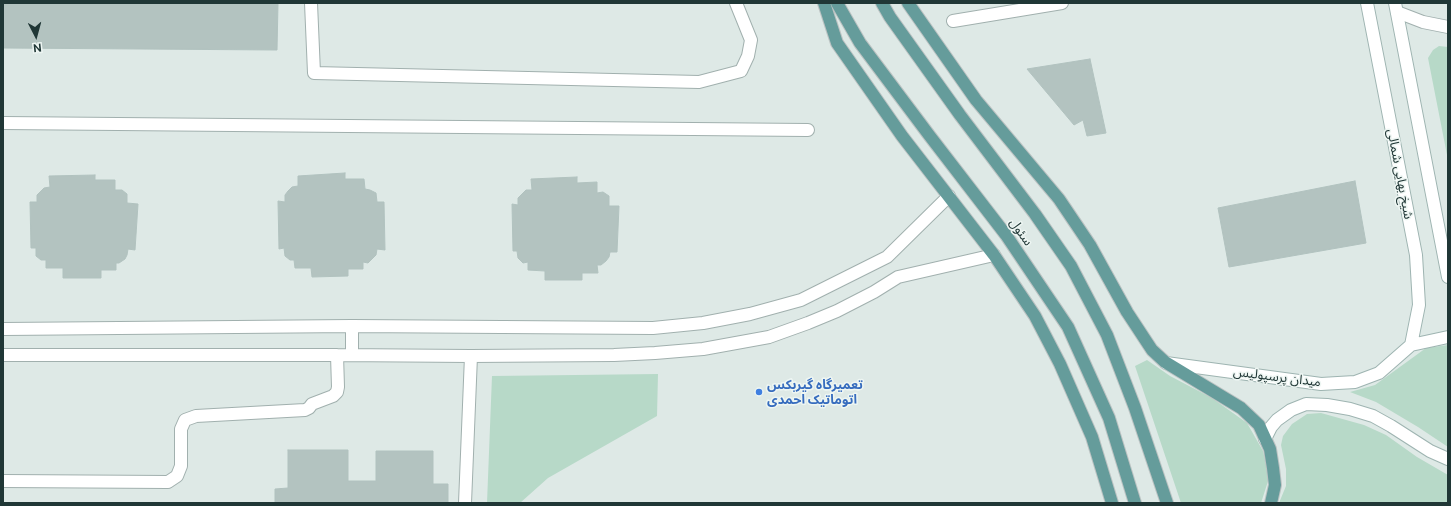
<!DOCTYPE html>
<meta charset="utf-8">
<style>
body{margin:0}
#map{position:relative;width:1451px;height:506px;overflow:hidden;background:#dee9e6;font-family:"Public Sans",sans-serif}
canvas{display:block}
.frame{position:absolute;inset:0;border:4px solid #203736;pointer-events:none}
.north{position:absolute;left:16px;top:16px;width:40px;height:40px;-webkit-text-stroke:3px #eef6f3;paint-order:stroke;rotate:174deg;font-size:11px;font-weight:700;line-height:16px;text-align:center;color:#203736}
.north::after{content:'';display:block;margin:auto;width:14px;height:18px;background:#203736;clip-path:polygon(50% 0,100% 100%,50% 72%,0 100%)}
</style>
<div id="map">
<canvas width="1451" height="506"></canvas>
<div class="frame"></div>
<div class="north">N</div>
</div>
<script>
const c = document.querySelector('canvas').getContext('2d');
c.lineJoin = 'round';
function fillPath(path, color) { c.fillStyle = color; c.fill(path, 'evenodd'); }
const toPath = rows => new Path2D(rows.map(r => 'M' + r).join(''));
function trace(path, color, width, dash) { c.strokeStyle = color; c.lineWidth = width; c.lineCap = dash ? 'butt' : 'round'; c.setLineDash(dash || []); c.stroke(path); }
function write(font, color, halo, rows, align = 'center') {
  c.font = font + ' "Public Sans","Noto Sans Arabic",sans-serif'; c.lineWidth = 3; c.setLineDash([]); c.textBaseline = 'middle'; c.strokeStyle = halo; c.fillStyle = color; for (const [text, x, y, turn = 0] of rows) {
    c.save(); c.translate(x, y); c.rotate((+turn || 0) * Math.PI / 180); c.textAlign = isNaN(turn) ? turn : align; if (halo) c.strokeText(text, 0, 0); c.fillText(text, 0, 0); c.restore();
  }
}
fillPath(toPath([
 [1439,46,1448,47,1448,160,1428,58,1433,50],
 [1448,345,1448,447,1418,427,1376,402,1350,392,1375,385,1426,348],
 [1147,360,1170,376,1212,398,1247,423,1263,451,1269,478,1261,503,1181,503,1135,366],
 [658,374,657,416,548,478,520,503,487,503,492,376],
 [1321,413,1364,425,1386,435,1417,457,1448,475,1448,503,1279,503,1286,486,1286,469,1281,445,1283,436,1292,424,1307,414]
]), '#b7d9c8');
const building = toPath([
 [3,3,278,3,277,50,3,48,3,3],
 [1090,59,1106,133,1087,136,1083,120,1074,125,1027,69,1090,59],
 [345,173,345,179,364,179,365,189,370,190,376,193,377,202,384,202,385,250,377,249,376,255,368,263,363,262,363,269,348,269,348,276,312,277,311,268,295,268,294,260,290,260,285,256,284,248,279,249,278,201,285,202,285,195,288,191,292,187,298,186,298,176,345,173],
 [95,175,95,180,115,180,115,190,122,190,127,194,127,203,138,204,135,250,128,249,127,255,125,259,119,263,116,263,116,270,101,270,101,278,63,278,63,268,46,268,46,260,41,260,36,256,36,248,31,248,30,202,37,202,37,195,44,188,50,187,49,176,95,175],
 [577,177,577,183,597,182,597,193,603,192,609,196,609,206,619,206,617,252,610,252,609,257,606,261,601,265,597,265,598,273,582,273,582,280,545,280,545,271,528,270,528,262,523,263,518,258,517,251,513,251,512,204,518,205,518,198,526,190,532,190,531,179,577,177],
 [1355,181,1366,243,1229,267,1218,208,1355,181],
 [288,450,348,450,348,481,376,481,376,451,433,451,433,484,448,484,448,503,275,503,275,489,288,488,288,450]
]);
fillPath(building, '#b3c3c0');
trace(building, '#b1c2bf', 1);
const service = toPath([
 [311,3,314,73,699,82,741,71,748,56,751,40,736,3]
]);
const minor = toPath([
 [1397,12,1423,22,1448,27],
 [953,21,1062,3],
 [3,123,808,130],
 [3,329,352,326,653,328,703,323,750,314,801,300,887,257,949,196],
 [3,355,337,355,471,356,614,355,655,353,703,349,769,337,808,323,837,311,874,292,898,277,994,255],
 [352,355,352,326],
 [3,481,168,482,177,476,181,466,181,429,185,420,196,416,305,410,309,408,312,404,333,396,337,392,338,387,337,355],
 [465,503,471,356]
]);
const secondary = toPath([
 [1367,3,1416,255,1419,305,1411,345],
 [1395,3,1448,277],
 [1166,363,1321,384,1355,382,1379,373,1411,345,1448,337],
 [1265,439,1271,427,1277,420,1291,410,1306,404,1327,405,1350,409,1373,416,1391,426,1430,451,1448,459]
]);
const primary = toPath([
 [824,3,837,43,902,136,994,255,1035,316,1060,364,1092,437,1112,503],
 [837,3,860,43,929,135,1006,235,1068,327,1109,418,1135,503],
 [882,3,890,17,960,115,1035,214,1071,266,1107,335,1135,408,1167,503],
 [908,3,976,100,1059,199,1090,245,1127,312,1152,350,1165,362,1241,408,1259,425,1270,449,1273,468,1275,485,1271,503]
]);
trace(service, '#a1b0ae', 14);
trace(minor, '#a1b0ae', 14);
trace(secondary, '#9eb4b1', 14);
trace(primary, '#bcc3c3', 14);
trace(service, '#fff', 12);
trace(minor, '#fff', 12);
trace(secondary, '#fff', 12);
trace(primary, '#659c9b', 12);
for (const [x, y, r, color] of [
 [759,392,4,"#3f7fe0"]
]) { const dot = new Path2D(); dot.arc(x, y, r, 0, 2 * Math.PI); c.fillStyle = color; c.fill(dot); trace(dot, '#eef6f3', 1.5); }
write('13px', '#203736', '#eef6f3', [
 ["شیخ بهایی شمالی",1400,174,79],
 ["سئول",1021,232,55],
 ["میدان پرسپولیس",1277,377,7]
]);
write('bold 13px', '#366cbe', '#eef6f3', [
 ["تعمیرگاه گیربکس",767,385],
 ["اتوماتیک احمدی",767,400]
], 'left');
</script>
